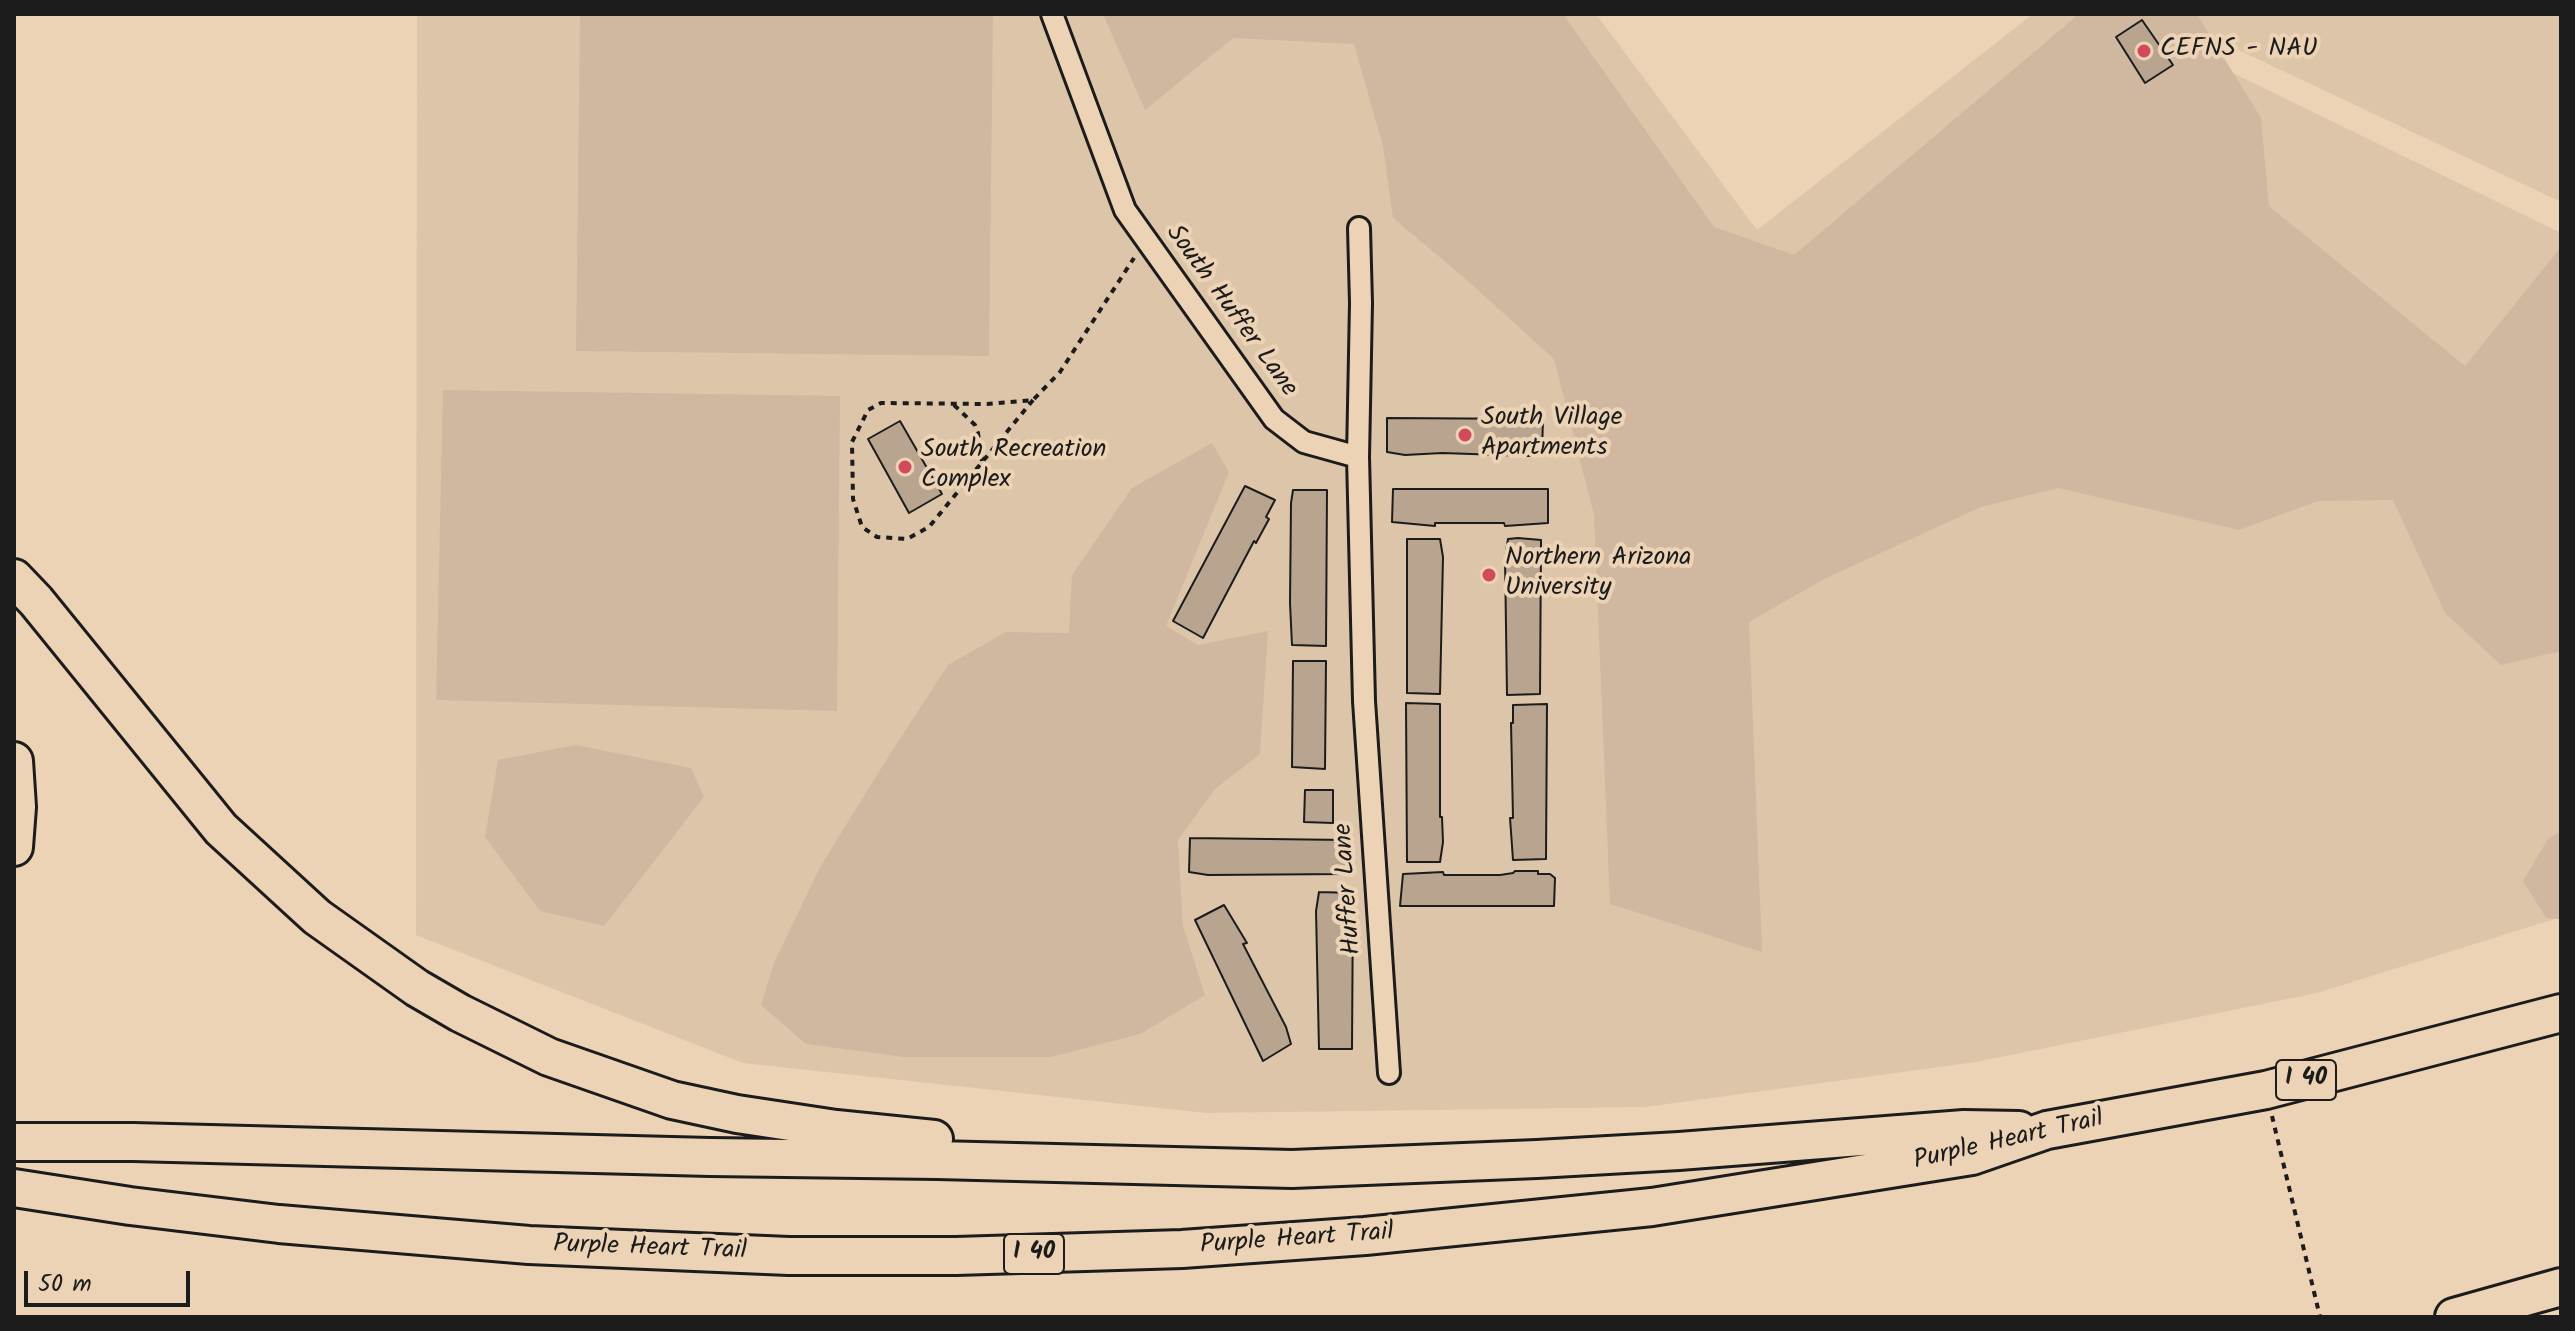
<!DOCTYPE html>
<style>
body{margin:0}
#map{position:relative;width:2575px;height:1331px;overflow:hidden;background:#edd3b5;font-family:Kalam,sans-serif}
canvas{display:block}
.frame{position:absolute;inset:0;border:16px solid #1c1c1c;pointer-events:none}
.scale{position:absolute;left:24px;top:1271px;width:166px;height:36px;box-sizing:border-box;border:4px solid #1c1c1c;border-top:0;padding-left:10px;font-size:24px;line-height:28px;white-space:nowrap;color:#1c1c1c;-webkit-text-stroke:6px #edd3b5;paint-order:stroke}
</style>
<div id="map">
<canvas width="2575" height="1331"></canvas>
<div class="frame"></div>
<div class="scale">50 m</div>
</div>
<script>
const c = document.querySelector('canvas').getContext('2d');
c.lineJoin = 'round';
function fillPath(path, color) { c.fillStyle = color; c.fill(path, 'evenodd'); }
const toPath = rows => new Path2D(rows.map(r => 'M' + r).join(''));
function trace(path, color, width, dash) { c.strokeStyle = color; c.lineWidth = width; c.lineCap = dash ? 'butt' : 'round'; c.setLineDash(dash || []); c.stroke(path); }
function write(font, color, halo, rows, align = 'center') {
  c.font = font + ' Kalam,sans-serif'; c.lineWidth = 8; c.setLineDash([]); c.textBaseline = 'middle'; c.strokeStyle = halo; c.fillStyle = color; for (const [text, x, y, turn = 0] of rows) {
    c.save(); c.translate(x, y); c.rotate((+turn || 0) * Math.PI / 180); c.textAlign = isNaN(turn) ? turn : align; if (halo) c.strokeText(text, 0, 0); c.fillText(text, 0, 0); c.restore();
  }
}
fillPath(toPath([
 [417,14,1596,14,1757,230,2033,14,2112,14,2561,233,2561,917,2317,993,1976,1062,1645,1107,1206,1113,743,1063,416,935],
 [2162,14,2561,14,2561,202]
]), '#ddc5aa');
fillPath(toPath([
 [580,14,993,14,989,356,576,351],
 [1103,14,1563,14,1714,227,1794,255,2079,14,2197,14,2261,118,2269,206,2465,366,2561,247,2561,651,2501,665,2445,613,2393,500,2318,501,2239,530,2058,488,1981,507,1824,579,1749,622,1762,952,1610,904,1594,515,1554,359,1467,280,1393,218,1383,146,1354,44,1233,38,1145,110],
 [443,390,840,396,837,711,436,700],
 [1212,443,1229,472,1166,626,1198,645,1268,631,1260,754,1215,789,1178,840,1183,926,1205,995,1140,1034,1051,1057,904,1057,806,1044,761,1005,774,963,820,867,890,754,948,665,1006,632,1069,633,1072,575,1132,488],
 [576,745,691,768,704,797,604,926,540,911,485,837,498,760],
 [2561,831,2561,919,2546,918,2523,881,2548,839]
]), '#cfb89f');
const building = toPath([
 [2142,20,2173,65,2145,83,2116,37,2142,20],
 [1387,418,1543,419,1542,452,1530,452,1530,456,1442,453,1405,455,1387,452,1387,418],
 [900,421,942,494,909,513,868,439,900,421],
 [1245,486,1275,500,1266,517,1269,519,1256,543,1254,541,1203,638,1173,621,1245,486],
 [1393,489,1548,489,1548,523,1505,526,1504,523,1435,523,1435,526,1392,522,1393,489],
 [1293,490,1327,490,1326,646,1292,645,1290,603,1291,503,1293,490],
 [1518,538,1541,540,1540,694,1507,695,1505,558,1508,539,1518,538],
 [1407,539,1440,539,1443,557,1440,694,1407,693,1407,539],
 [1293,661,1326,661,1325,769,1292,767,1293,661],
 [1406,703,1440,704,1440,817,1442,817,1443,842,1440,862,1407,862,1406,703],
 [1547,704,1546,859,1513,860,1510,818,1513,818,1511,723,1513,723,1513,705,1547,704],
 [1305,790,1333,790,1333,823,1304,822,1305,790],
 [1190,838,1346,840,1346,874,1208,875,1189,872,1190,838],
 [1515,871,1538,871,1538,874,1550,874,1555,878,1554,906,1400,906,1403,874,1443,872,1444,875,1500,875,1513,873,1515,871],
 [1319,892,1353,893,1352,1049,1319,1049,1316,911,1319,892],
 [1224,905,1247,943,1243,944,1286,1027,1291,1044,1263,1061,1195,920,1224,905]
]);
fillPath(building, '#b9a58f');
trace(building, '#1c1c1c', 2);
const street = toPath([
 [1052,14,1125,210,1274,419,1304,442,1358,457,1364,701,1389,1073],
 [1358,457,1361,303,1359,228]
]);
const highway = toPath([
 [14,578,36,601,221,829,317,917,417,988,460,1013,549,1057,672,1100,737,1114,836,1129,934,1139],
 [14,761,17,807,14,847],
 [14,1142,133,1142,710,1157,937,1160,1292,1169,1537,1159,1679,1151,1964,1129,2019,1130],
 [14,1188,130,1206,279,1224,529,1245,789,1256,956,1256,1182,1249,1365,1236,1652,1207,1972,1156,2047,1130,2266,1090,2561,1013],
 [2454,1317,2561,1287]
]);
trace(street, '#1c1c1c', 26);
trace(highway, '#1c1c1c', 42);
trace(toPath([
 [1033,400,929,527,907,539,877,537,862,527,853,499,852,442,868,410,881,403,987,404,1033,400,1060,372,1134,258],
 [954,405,975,425,978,433,982,461],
 [2272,1116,2320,1317]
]), '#1c1c1c', 4, [6, 6]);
trace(street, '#edd3b5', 20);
trace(highway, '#edd3b5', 36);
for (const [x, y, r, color] of [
 [2144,51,8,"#d1495b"],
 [1465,435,8,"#d1495b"],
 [905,467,8,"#d1495b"],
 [1489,575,8,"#d1495b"]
]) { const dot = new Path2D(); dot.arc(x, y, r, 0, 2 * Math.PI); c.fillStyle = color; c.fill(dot); trace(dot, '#edd3b5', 3); }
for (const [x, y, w] of [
 [2306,1080,60],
 [1034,1254,60]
]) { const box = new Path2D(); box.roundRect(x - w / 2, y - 20, w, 40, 6); c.fillStyle = '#edd3b5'; c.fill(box); trace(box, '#1c1c1c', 2); }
write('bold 24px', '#1c1c1c', null, [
 ["I 40",2306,1080],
 ["I 40",1034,1254]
]);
write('26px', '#1c1c1c', '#edd3b5', [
 ["CEFNS - NAU",2160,51],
 ["South Village",1481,420],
 ["Apartments",1481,450],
 ["South Recreation",921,452],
 ["Complex",921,482],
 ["Northern Arizona",1505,560],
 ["University",1505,590]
], 'left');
write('26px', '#1c1c1c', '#edd3b5', [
 ["South Huffer Lane",1230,312,54],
 ["Huffer Lane",1350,889,-94],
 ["Purple Heart Trail",2009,1142,-13],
 ["Purple Heart Trail",1297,1241,-4],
 ["Purple Heart Trail",650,1250,2]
]);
</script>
